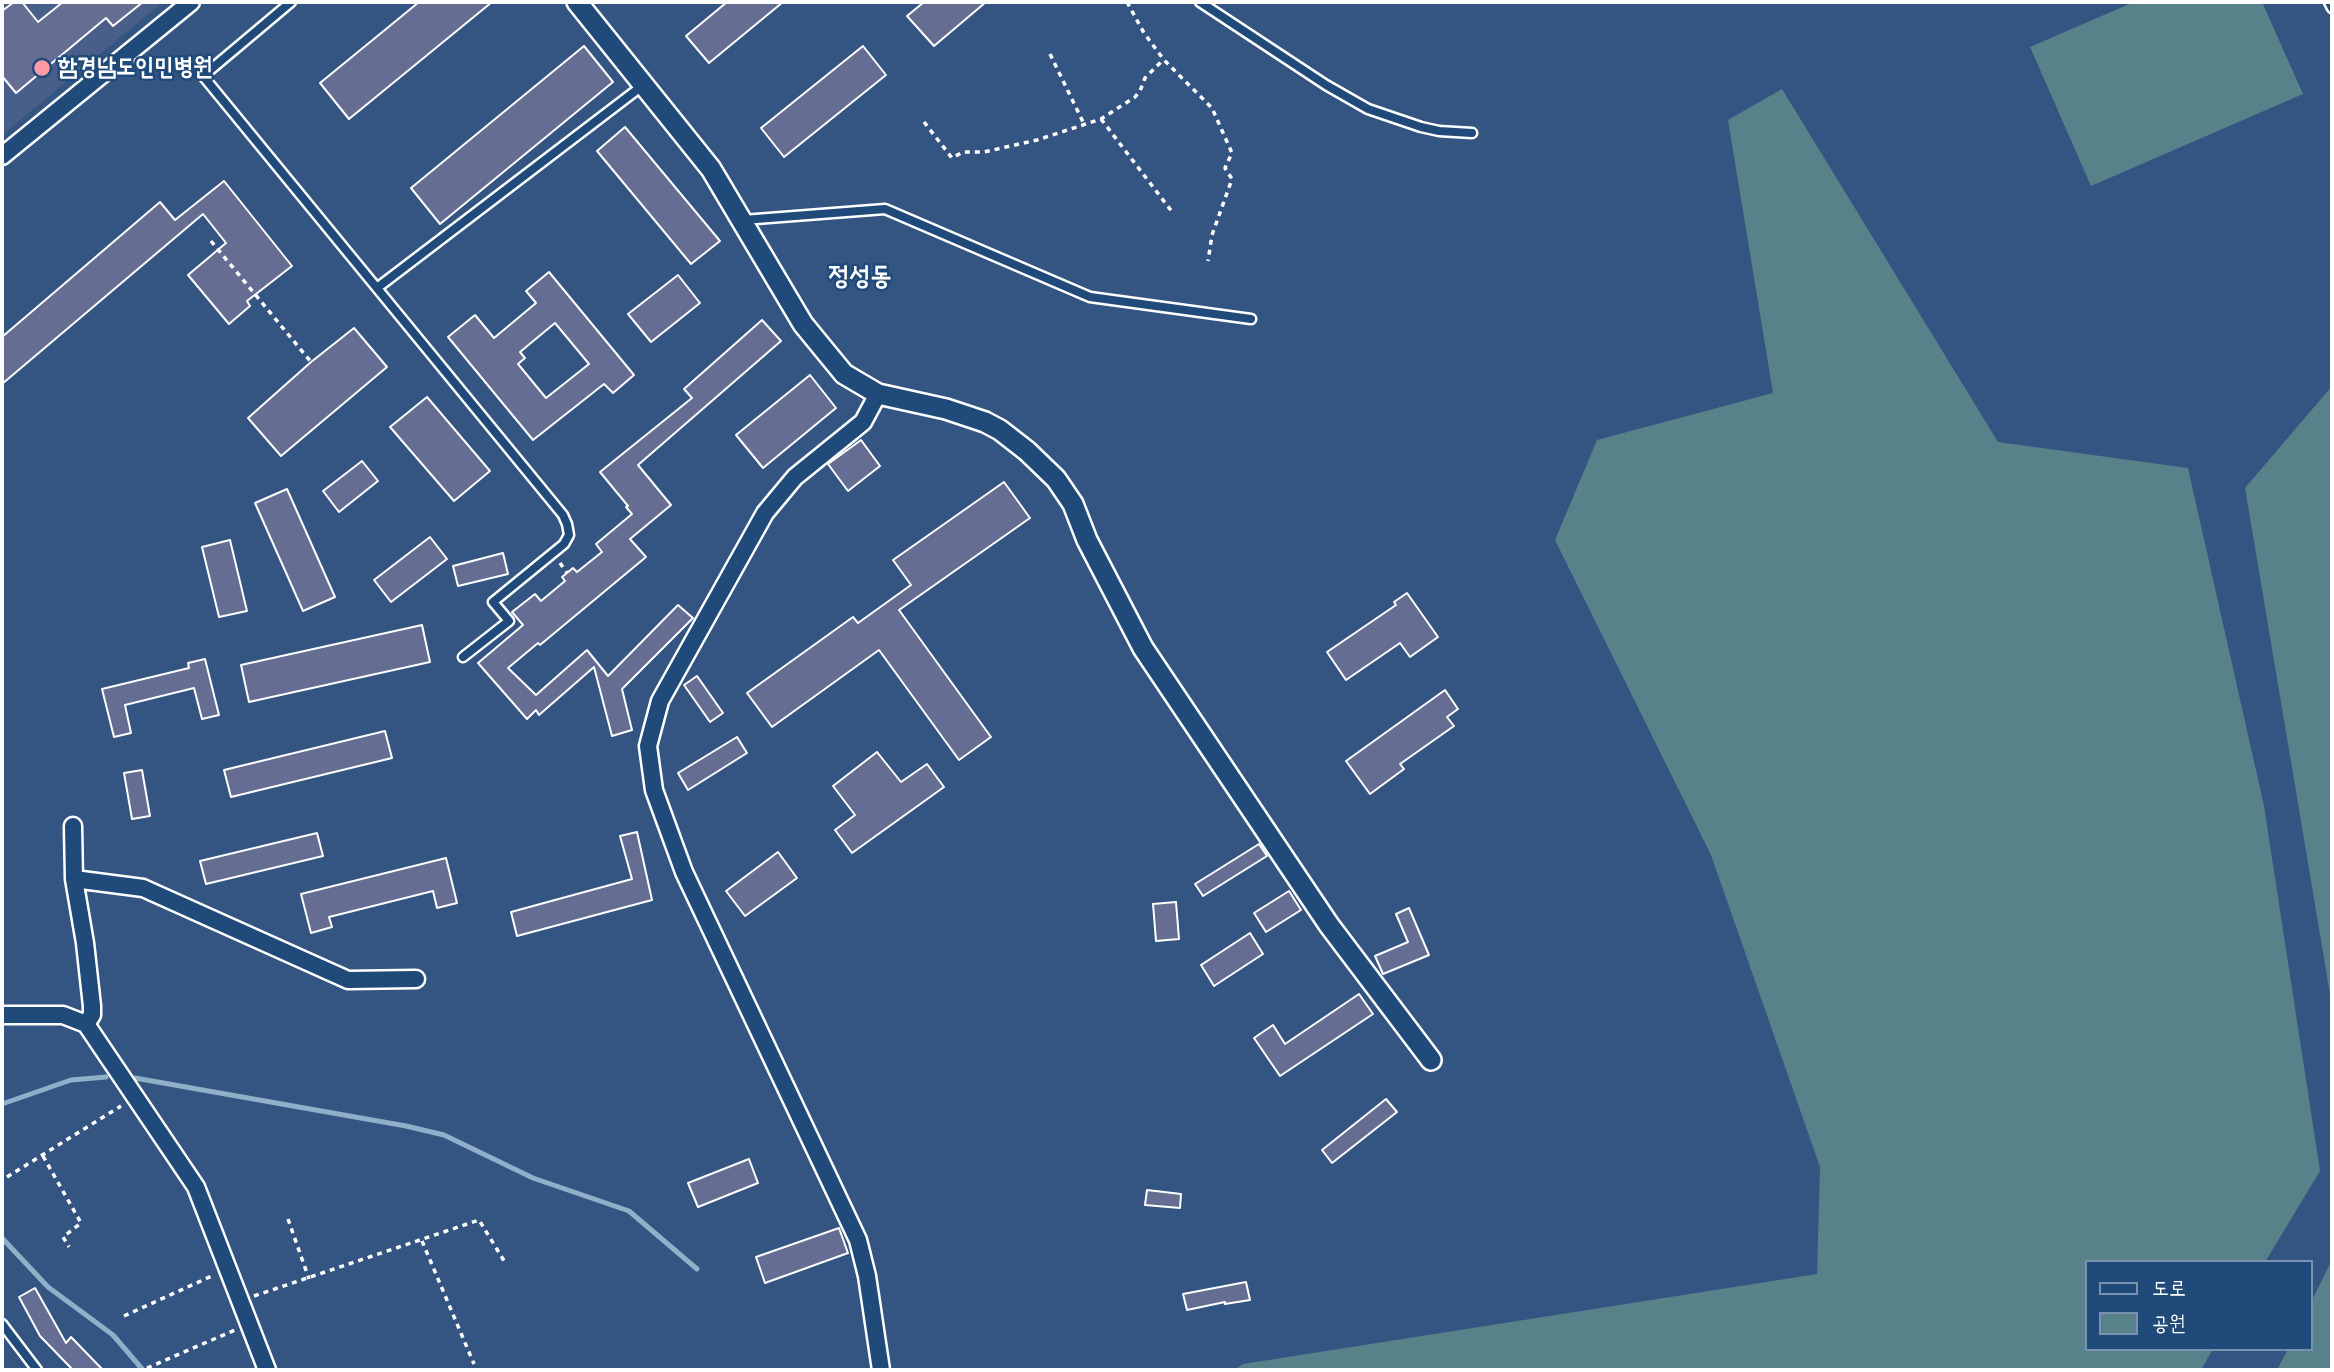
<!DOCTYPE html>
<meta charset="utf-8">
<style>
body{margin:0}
#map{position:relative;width:2334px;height:1372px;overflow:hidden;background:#345482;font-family:Pangolin,"Poor Story",sans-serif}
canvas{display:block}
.frame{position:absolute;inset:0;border:4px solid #fff;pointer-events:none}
.legend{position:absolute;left:2085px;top:1260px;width:228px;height:91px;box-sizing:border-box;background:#1f4a7a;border:2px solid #7992af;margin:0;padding:9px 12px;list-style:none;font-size:21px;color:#fff}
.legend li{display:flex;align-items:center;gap:14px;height:35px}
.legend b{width:35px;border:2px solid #7992af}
</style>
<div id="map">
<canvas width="2334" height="1372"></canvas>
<div class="frame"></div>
<ul class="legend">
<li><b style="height:9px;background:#1f4a7a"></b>도로</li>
<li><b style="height:19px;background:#57828a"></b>공원</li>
</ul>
</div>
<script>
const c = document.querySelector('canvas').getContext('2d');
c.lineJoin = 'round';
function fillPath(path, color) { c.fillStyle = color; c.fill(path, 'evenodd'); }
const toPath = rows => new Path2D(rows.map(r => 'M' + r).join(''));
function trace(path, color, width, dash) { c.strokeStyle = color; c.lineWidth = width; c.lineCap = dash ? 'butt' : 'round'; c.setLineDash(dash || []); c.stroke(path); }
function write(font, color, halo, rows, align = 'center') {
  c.font = font + ' Pangolin,"Poor Story",sans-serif'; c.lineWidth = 5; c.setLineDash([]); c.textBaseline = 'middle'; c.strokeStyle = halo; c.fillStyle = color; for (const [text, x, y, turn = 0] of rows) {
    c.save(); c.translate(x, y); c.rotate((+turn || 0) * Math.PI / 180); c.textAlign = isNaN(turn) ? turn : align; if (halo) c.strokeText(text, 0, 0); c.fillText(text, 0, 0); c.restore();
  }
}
fillPath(toPath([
 [2,2,163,2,2,135]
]), '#475f89');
fillPath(toPath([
 [2134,2,2262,2,2303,94,2091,186,2030,47],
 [1782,89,1998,442,2188,468,2264,806,2320,1171,2265,1262,2087,1262,2087,1349,2213,1349,2201,1370,1234,1370,1243,1364,1817,1274,1820,1167,1711,855,1555,540,1597,440,1773,393,1728,120],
 [2332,386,2332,1006,2245,488],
 [2332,1260,2332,1370,2277,1370,2288,1349,2311,1349,2311,1302]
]), '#57828a');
trace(toPath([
 [135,1078,406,1126,444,1135,533,1178,629,1211,697,1269],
 [2,1104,71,1080,106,1077],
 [2,1238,48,1287,113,1335,143,1370]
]), '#90afc8', 5);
const building = toPath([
 [14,2,22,2,38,22,63,2,143,2,113,26,106,18,16,93,2,76,2,11,14,2],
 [419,2,492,2,349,119,320,83,419,2],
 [727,2,783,2,709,63,686,36,727,2],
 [924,2,986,2,934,46,907,16,924,2],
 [584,46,613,82,440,224,411,188,584,46],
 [863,46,886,75,784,157,761,128,863,46],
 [625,127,720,241,691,264,597,151,625,127],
 [224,181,292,266,247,301,250,306,229,324,188,275,226,243,203,214,2,384,2,337,160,202,175,220,224,181],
 [549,272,634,375,613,393,604,384,533,440,448,337,475,315,494,338,536,303,526,291,549,272],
 [555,323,589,364,546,398,518,364,525,358,520,352,555,323],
 [678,275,700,303,651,342,628,314,678,275],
 [762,320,781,341,638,465,671,505,630,539,646,557,540,645,538,643,508,668,536,695,587,650,608,676,678,605,693,618,622,689,632,730,612,736,594,667,539,715,536,710,527,719,478,663,523,625,512,612,535,594,541,601,565,581,562,577,573,568,577,572,602,552,596,544,632,514,626,507,628,506,600,472,692,398,684,389,762,320],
 [354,328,387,367,281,456,248,418,311,362,354,328],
 [810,375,836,408,763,468,736,435,810,375],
 [427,397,490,471,454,501,390,427,427,397],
 [861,440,880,466,848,491,828,464,861,440],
 [362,461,378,481,339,512,323,491,362,461],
 [1004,482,1030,518,899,610,991,737,959,760,879,650,772,727,747,693,853,617,858,623,911,585,893,560,1004,482],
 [287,489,335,597,303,611,255,503,287,489],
 [430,537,447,559,391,602,374,580,430,537],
 [230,540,247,611,219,617,202,547,230,540],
 [503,553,508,574,458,586,453,566,503,553],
 [1407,593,1438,637,1410,657,1400,643,1346,680,1327,652,1396,605,1394,602,1407,593],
 [422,625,430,662,249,702,241,665,422,625],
 [205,659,219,715,202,719,194,688,125,705,131,733,114,737,102,689,189,668,188,663,205,659],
 [697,676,723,713,710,722,684,685,697,676],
 [1445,690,1458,709,1447,717,1454,726,1400,764,1404,769,1370,794,1346,761,1445,690],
 [385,731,392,758,231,797,224,770,385,731],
 [737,737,747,753,688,790,678,773,737,737],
 [877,752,901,782,927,764,944,787,852,853,835,830,855,815,833,786,877,752],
 [142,770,150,816,132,819,124,773,142,770],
 [637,832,652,900,517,936,511,912,632,879,620,836,637,832],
 [317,833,323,856,206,884,200,861,317,833],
 [1259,844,1267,856,1203,896,1195,884,1259,844],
 [778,852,797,878,745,916,726,891,778,852],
 [446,858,457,903,437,908,433,891,329,917,332,927,311,933,301,894,446,858],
 [1289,891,1301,910,1266,932,1254,913,1289,891],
 [1176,902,1179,939,1156,941,1153,904,1176,902],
 [1409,908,1429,955,1383,974,1375,956,1408,942,1396,914,1409,908],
 [1250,933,1263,954,1214,986,1201,965,1250,933],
 [1359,994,1373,1014,1280,1076,1254,1038,1273,1025,1285,1044,1359,994],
 [1386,1099,1397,1112,1332,1163,1322,1150,1386,1099],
 [749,1159,758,1183,698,1207,688,1183,749,1159],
 [1147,1190,1181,1194,1180,1208,1145,1205,1147,1190],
 [839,1228,848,1253,765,1283,756,1257,839,1228],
 [1246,1282,1250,1300,1225,1304,1225,1302,1187,1310,1183,1294,1246,1282],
 [35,1288,66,1343,71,1337,103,1370,73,1370,40,1336,19,1297,35,1288]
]);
fillPath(building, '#656d93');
trace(building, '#fff', 2);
const service = toPath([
 [291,2,203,76,563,515,567,524,569,535,564,544,493,602,509,621,463,657],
 [1200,2,1326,85,1368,109,1421,127,1439,131,1472,133],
 [2329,2,2332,8],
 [743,220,885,209,1090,297,1251,319],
 [377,288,642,86],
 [2,1324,37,1370]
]);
const minor = toPath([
 [2,156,191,2],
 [878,394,863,422,795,477,765,513,660,701,648,746,654,790,684,872,858,1240,867,1276,881,1370],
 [73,826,74,879,85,943,92,1006,92,1015,86,1024],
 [74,879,143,888,348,980,416,979],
 [2,1015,63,1015,86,1024,196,1187,267,1370]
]);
const tertiary = toPath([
 [577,2,711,169,803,324,844,374,878,394,946,409,985,422,1000,430,1027,451,1056,479,1073,504,1087,540,1143,648,1329,925,1431,1060]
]);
trace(service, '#fff', 13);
trace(minor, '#fff', 21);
trace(tertiary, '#fff', 24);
trace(toPath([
 [1127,2,1144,33,1164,60,1212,108,1232,153,1225,168,1232,179,1212,235,1208,261],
 [1050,54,1085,126],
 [1101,119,1173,213],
 [924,122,952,158,963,152,984,152,1037,140,1101,119,1135,97,1140,91,1145,78,1163,60],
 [211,241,311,362],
 [560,563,567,573],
 [43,1156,81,1223,63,1237,69,1247],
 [7,1177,121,1106],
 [288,1219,309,1279],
 [422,1241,474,1364],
 [254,1296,479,1220,506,1264],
 [124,1316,214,1275],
 [147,1368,235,1330]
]), '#fff', 3.5, [5, 5]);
trace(service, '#1f4a7a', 8);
trace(minor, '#1f4a7a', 16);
trace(tertiary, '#1f4a7a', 19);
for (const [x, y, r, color] of [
 [42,68,9,"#ff9aa2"]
]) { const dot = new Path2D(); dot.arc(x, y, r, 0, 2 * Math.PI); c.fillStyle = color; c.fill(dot); trace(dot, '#1f4a7a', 2.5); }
write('bold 24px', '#fff', '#1f4a7a', [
 ["함경남도인민병원",58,68]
], 'left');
write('bold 26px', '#fff', '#1f4a7a', [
 ["정성동",860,277]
]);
</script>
